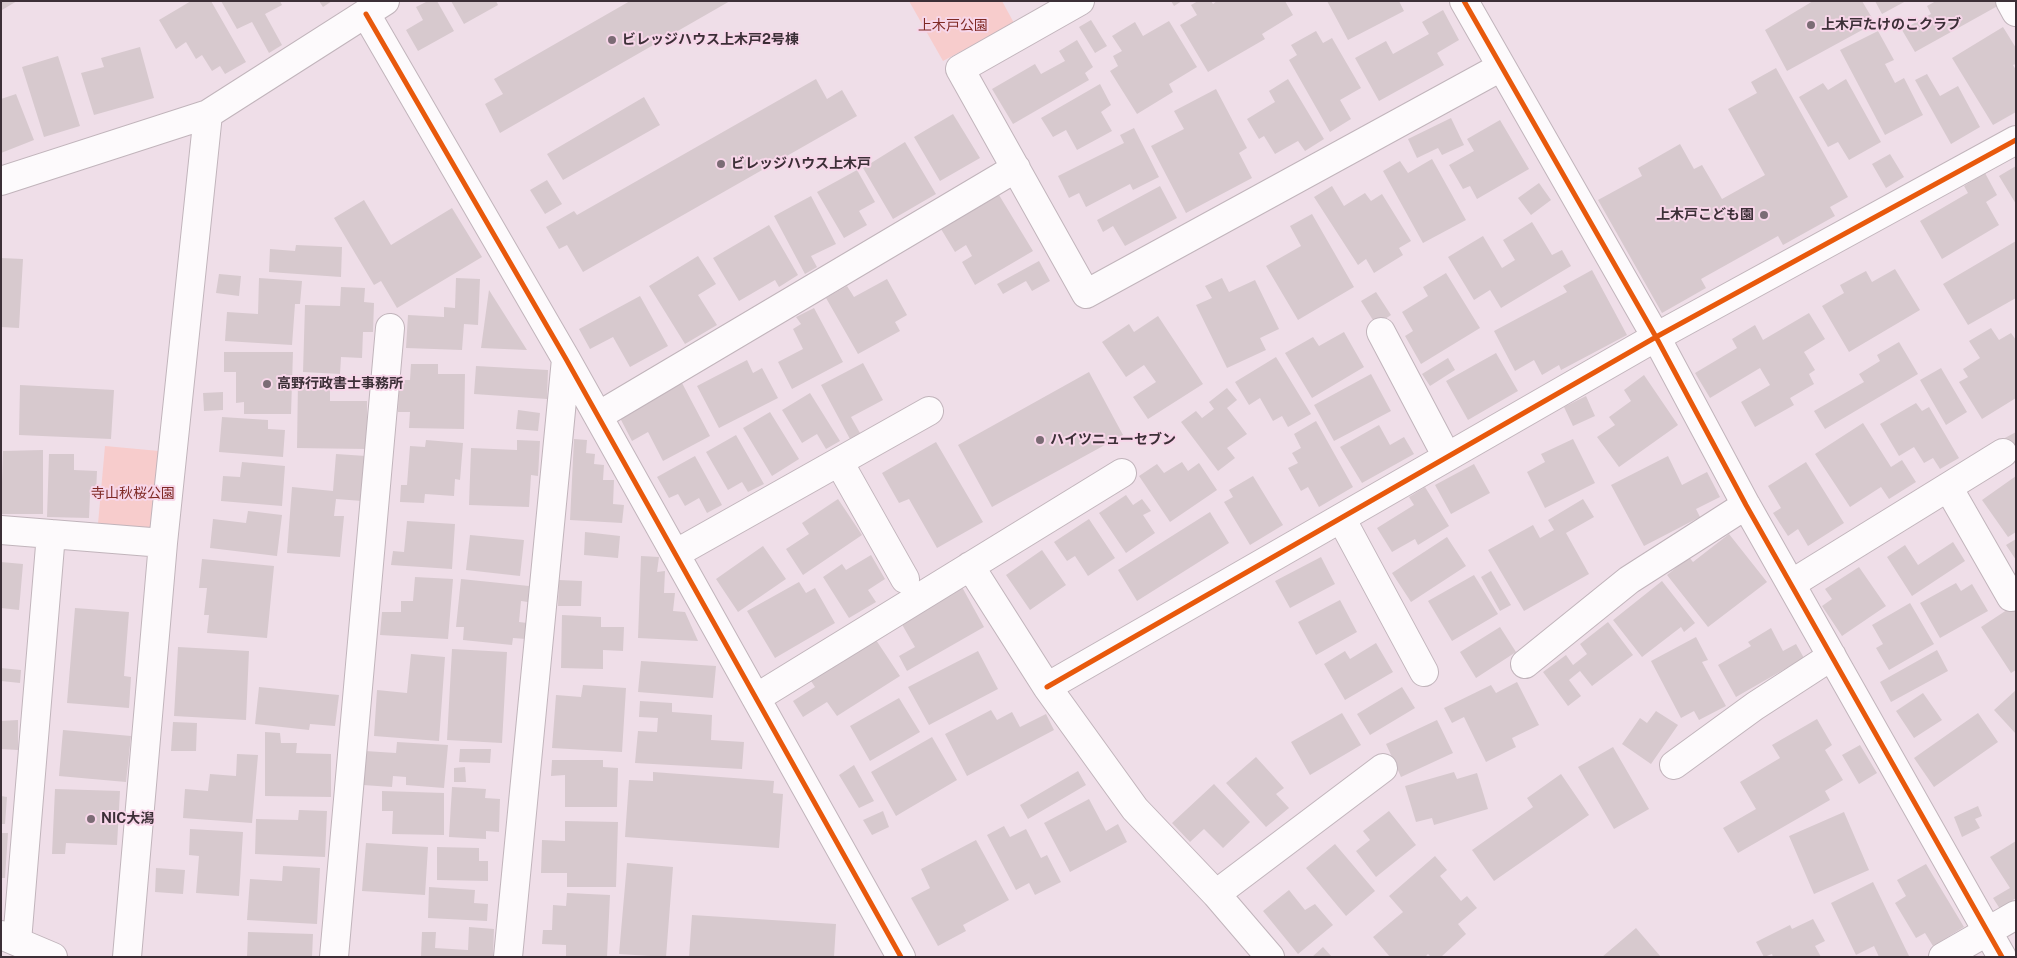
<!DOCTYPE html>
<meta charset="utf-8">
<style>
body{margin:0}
#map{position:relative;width:2017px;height:958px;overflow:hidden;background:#efdee8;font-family:"Public Sans",sans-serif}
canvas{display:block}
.frame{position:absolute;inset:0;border:2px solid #3c2f37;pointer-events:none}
</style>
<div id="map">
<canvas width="2017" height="958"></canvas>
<div class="frame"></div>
</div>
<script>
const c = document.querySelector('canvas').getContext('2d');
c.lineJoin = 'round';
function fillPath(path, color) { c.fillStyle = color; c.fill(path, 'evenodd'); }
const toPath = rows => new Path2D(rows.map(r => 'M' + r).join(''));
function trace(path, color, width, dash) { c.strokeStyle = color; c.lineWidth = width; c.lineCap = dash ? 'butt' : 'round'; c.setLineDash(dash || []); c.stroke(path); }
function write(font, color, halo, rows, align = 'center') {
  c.font = font + ' "Public Sans","Noto Sans JP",sans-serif'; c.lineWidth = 4; c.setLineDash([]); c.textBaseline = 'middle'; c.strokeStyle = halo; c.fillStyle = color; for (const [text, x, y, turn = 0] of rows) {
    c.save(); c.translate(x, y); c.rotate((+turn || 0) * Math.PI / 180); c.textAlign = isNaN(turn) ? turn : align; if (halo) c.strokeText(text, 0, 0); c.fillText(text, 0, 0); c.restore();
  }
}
fillPath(toPath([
 [909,1,1002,1,1014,23,943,61],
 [105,446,170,452,162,541,97,535]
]), '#f7cccc');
fillPath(toPath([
 [1,1,17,1,2,10],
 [191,1,211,1,246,62,225,74,220,66,212,71,202,55,196,59,186,42,176,49,159,20],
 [221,1,280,1,282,5,265,14,282,45,269,53,252,22,237,29],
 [319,1,332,1,323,7],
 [428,1,437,1,454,31,418,51,406,30,423,20,416,7],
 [451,1,496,1,498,5,464,24],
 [630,1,730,1,500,133,485,104,503,94,494,79],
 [1171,1,1182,1,1174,6],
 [1198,1,1211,1,1213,4,1217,1,1285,1,1293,15,1262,34,1265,39,1208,72,1180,25,1197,15,1191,5],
 [1327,1,1399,1,1404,11,1348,40],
 [1813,1,1862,1,1875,23,1787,71,1765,30],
 [1875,1,1906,1,1882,14],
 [1936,1,2002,1,2003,3,1915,52,1902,30,1931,14,1927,6],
 [1443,10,1459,40,1437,53,1444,65,1379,101,1355,58,1386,41,1393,54,1429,34,1422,22],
 [1091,20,1107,46,1095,53,1079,27],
 [1169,21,1197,67,1169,84,1173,92,1137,114,1110,71,1118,66,1113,56,1122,51,1112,36,1135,22,1143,36],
 [2003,27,2016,48,2016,64,2013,65,2016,70,2016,112,1993,125,1952,58],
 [1316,31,1323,43,1332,38,1361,88,1340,100,1351,119,1330,132,1289,60,1297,55,1291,45],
 [1878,31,1894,60,1885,64,1895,83,1904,78,1923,115,1885,135,1840,50],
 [1077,40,1093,67,1085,73,1089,80,1013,124,992,89,1035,64,1041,74,1065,61,1059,51],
 [140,47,154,98,94,115,81,73,104,67,101,58],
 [58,56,80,126,44,137,22,67],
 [1776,68,1848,197,1830,207,1835,216,1783,245,1778,236,1701,279,1706,288,1662,313,1598,200,1642,176,1638,168,1680,144,1694,169,1702,165,1722,199,1765,175,1728,109,1757,93,1751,82],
 [1927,74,1940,96,1958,86,1980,127,1951,144,1915,80],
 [816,79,827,99,842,90,857,116,583,272,567,245,559,249,546,227,574,211,577,215],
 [1288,79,1324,139,1305,151,1298,141,1275,154,1264,136,1259,139,1247,119,1275,102,1269,91],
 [1846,79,1881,142,1849,160,1838,142,1828,147,1799,97,1823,83,1828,90],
 [1100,84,1111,105,1101,112,1112,131,1077,150,1066,130,1053,137,1041,118],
 [1216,89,1247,148,1239,153,1252,178,1186,213,1151,146,1184,129,1174,111],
 [16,94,34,140,1,153,1,99],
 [644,97,660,125,563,180,547,154],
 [953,114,980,158,940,181,914,137],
 [1451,118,1464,145,1442,155,1438,148,1417,158,1408,139],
 [1500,120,1529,169,1477,199,1470,186,1463,189,1449,165,1474,151,1467,139],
 [1134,128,1159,177,1133,190,1130,184,1086,207,1079,193,1069,198,1058,176,1124,143,1120,135],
 [905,142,936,194,893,219,863,168],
 [1890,154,1904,177,1886,188,1872,164],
 [1432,159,1466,220,1423,243,1383,171,1400,161,1408,173],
 [2016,166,2016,204,1999,176],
 [857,170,875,202,859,211,867,225,844,238,817,192],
 [1985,173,1997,195,1986,202,1999,225,1942,259,1920,221,1968,193,1964,186],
 [547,180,562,204,545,214,530,190],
 [1539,183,1551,200,1531,215,1518,198],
 [1160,186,1177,218,1125,246,1113,226,1103,232,1097,220],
 [1332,186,1344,206,1365,193,1371,201,1382,194,1411,241,1399,248,1403,255,1374,273,1366,259,1358,265,1314,197],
 [999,195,1033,251,975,285,962,262,972,256,966,245,955,252,941,229],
 [811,196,836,244,811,256,817,267,805,274,774,216],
 [364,200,391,245,452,208,482,257,397,308,381,281,374,285,334,218],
 [1312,214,1354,287,1298,320,1266,266,1301,246,1290,226],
 [1532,222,1552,255,1562,250,1571,266,1501,308,1490,290,1474,300,1448,257,1483,236,1502,268,1515,260,1503,240],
 [769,225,798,275,779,287,775,280,739,301,713,258],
 [2016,241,2016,298,1968,325,1943,284],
 [296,245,342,247,341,277,269,272,270,249,295,251],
 [698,256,716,284,698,295,717,325,685,344,649,286],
 [1,258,23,259,19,328,1,327],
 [1039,261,1050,281,1032,291,1026,281,1003,294,997,284],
 [1895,269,1920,310,1849,352,1822,306,1844,293,1840,285,1866,271,1872,282],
 [1592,270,1627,335,1561,370,1559,365,1542,375,1534,360,1515,371,1494,331,1567,292,1563,286],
 [1446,273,1480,328,1421,364,1405,336,1413,331,1402,312,1428,296,1423,287],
 [219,274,241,276,239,296,216,293],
 [259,278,302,281,300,304,295,304,292,345,225,341,227,312,258,314],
 [456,278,480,279,478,325,464,324,462,350,406,348,408,315,444,317,444,307,455,308],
 [1222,278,1229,292,1255,280,1279,329,1260,338,1266,350,1227,368,1196,305,1212,298,1205,286],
 [887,279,907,315,895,322,900,331,858,354,826,298,847,286,854,297],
 [341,287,365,288,364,302,374,303,373,332,363,332,362,358,341,357,340,374,303,372,305,305,340,306],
 [489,290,527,350,481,348],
 [1376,292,1391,315,1376,325,1361,301],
 [640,296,668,346,630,367,613,337,590,349,579,329],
 [814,308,843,362,792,389,778,362,803,349,793,329,801,324,796,317],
 [1809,313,1825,339,1804,352,1815,370,1809,374,1814,384,1790,398,1794,405,1755,427,1741,402,1770,385,1760,368,1710,398,1695,373,1737,348,1732,339,1755,325,1763,340],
 [1158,316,1203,384,1148,419,1133,397,1156,382,1144,365,1126,377,1102,342,1129,324,1134,332],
 [1991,328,1999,340,2011,333,2016,340,2016,398,1982,419,1959,382,1968,377,1963,369,1980,358,1969,341],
 [1344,332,1364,367,1312,398,1285,353,1313,337,1319,346],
 [1899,342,1918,374,1825,429,1814,411,1864,382,1859,374,1880,361,1877,355],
 [224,352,293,352,291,414,244,414,244,402,236,403,236,372,224,372],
 [1496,353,1518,391,1468,420,1446,381],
 [1276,357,1311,414,1288,427,1282,416,1273,421,1260,398,1249,405,1235,382],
 [1448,358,1455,370,1430,386,1422,374],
 [747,360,753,373,762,368,778,398,719,428,697,386],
 [863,363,883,400,851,417,860,433,850,439,821,385],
 [411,364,438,364,438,374,465,374,464,429,409,428,410,412,398,412,399,380,410,380],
 [476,366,548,370,547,399,474,394],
 [1941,368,1967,412,1946,425,1920,380],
 [1089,372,1123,435,992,507,958,445],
 [1371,374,1391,411,1334,441,1314,405],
 [1644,375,1678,425,1619,467,1597,437,1615,425,1609,417,1631,401,1624,390],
 [298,381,330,381,330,401,367,401,367,449,297,448],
 [682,383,710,436,663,461,648,432,632,441,619,416],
 [20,385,114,390,111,439,19,435],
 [1227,388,1237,400,1227,408,1247,434,1227,448,1235,458,1218,471,1181,422,1196,411,1202,418,1214,409,1209,402],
 [223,392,223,410,204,411,203,393],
 [810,393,840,441,826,449,817,434,802,443,782,410],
 [1586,396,1595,416,1573,426,1564,407],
 [1916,403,1922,411,1929,407,1959,458,1940,469,1933,458,1924,463,1914,447,1899,456,1880,424],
 [518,410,540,413,538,431,516,429],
 [770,412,799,459,772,476,743,428],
 [222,417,268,420,268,429,285,430,283,457,219,452],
 [1316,421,1353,487,1319,507,1308,487,1301,491,1288,468,1298,463,1292,453,1301,448,1294,434],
 [1863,423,1891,467,1902,460,1916,482,1889,499,1881,487,1850,507,1815,454],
 [1379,425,1390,445,1404,437,1414,454,1362,483,1340,447],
 [2016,432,2016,460,2014,461,2003,439],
 [736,435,764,484,748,492,742,482,728,490,706,452],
 [574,439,587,440,586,453,595,454,594,464,604,465,603,480,614,480,613,504,624,505,622,523,570,520],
 [1573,439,1595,483,1545,508,1527,472,1545,462,1541,454],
 [426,440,463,443,460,480,455,479,454,496,425,494,424,503,400,502,401,485,407,485,410,446,425,447],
 [517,440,540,441,538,476,531,475,529,507,469,505,471,448,517,450],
 [936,442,983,522,937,548,909,499,899,503,882,473],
 [43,450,43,514,1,514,3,451],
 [49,454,74,454,74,470,97,471,96,494,90,494,89,518,47,517],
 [336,454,366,456,362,501,336,499,334,516,344,516,340,557,287,553,292,487,333,491],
 [695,456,722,505,707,513,699,498,685,506,678,494,669,498,657,477],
 [1668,456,1682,485,1707,472,1720,497,1696,509,1700,517,1644,546,1611,485],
 [242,462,285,466,282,506,221,501,223,476,240,477],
 [1182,462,1188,471,1199,463,1217,490,1170,522,1139,476,1157,464,1164,473],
 [1806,462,1844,523,1808,546,1798,529,1788,536,1773,513,1781,508,1768,486],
 [1474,464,1490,493,1451,514,1435,485],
 [1253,476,1283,525,1250,545,1224,502,1233,497,1229,490],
 [2016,476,2016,532,2008,537,1982,500],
 [1425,487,1449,526,1418,545,1415,539,1392,552,1377,528,1414,505,1409,497],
 [1126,495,1133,505,1142,499,1151,511,1143,515,1155,533,1126,553,1099,513],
 [838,499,862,535,803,575,786,549,809,534,802,523],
 [1583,499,1594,517,1566,533,1589,574,1524,611,1488,550,1533,525,1540,538,1554,530,1548,520],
 [248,511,282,515,277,556,210,548,213,519,246,523],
 [1210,512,1229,543,1137,601,1118,570],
 [1089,519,1115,558,1088,576,1075,556,1067,561,1054,542],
 [407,521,455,524,452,569,391,565,393,551,404,552],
 [585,532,620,536,618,558,584,555],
 [1729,534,1767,582,1708,627,1667,575,1689,557,1693,562],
 [470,535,524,540,520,576,466,570],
 [1447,537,1466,566,1411,602,1392,573],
 [2016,539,2016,560,2006,545],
 [1953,542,1965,561,1912,596,1887,557,1905,545,1918,565],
 [763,546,786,579,738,612,716,579],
 [1042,550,1066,585,1030,610,1006,575],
 [871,555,885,579,868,590,876,602,849,618,823,577,842,564,846,570],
 [641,556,659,557,657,572,665,571,664,593,675,593,673,611,685,612,698,641,638,638],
 [1321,557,1335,584,1290,608,1275,581],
 [202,559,274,566,267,638,207,633,209,615,204,615,207,588,199,588],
 [1,562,23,564,19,610,1,608],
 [1859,567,1886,606,1842,636,1822,606,1832,599,1825,589],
 [1491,571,1511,605,1500,611,1481,577],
 [1474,575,1498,614,1452,641,1428,601],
 [415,577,453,579,448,639,380,635,382,612,401,612,401,601,413,601],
 [461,579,529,586,528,602,521,601,519,622,527,623,526,639,513,638,512,645,463,640,464,627,456,627],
 [559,580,582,581,581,606,558,606],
 [1662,581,1695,623,1684,632,1681,627,1642,657,1613,620],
 [799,582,806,593,815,588,835,623,775,658,747,611],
 [1956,583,1961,591,1972,584,1988,611,1940,638,1920,603],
 [962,587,984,627,907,671,899,656,915,647,900,621],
 [1340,600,1357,632,1316,655,1298,622],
 [1910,603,1934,644,1889,670,1876,648,1883,644,1872,625],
 [2016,604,2016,670,2011,673,1981,627],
 [75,608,129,612,124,676,131,677,129,708,67,703],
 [562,615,601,617,601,627,624,627,623,651,603,650,603,669,561,668],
 [1608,622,1633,655,1592,686,1580,671,1569,680,1581,696,1568,706,1543,672,1566,655,1573,665,1587,654,1580,644],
 [1500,627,1516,652,1476,678,1460,652],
 [1771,628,1783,651,1796,644,1804,658,1736,697,1718,665,1751,646,1748,642],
 [1696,637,1708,660,1702,662,1726,706,1699,720,1694,711,1681,718,1651,661],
 [876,640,900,676,837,716,827,702,803,717,793,701,815,687,811,681],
 [1376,643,1393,672,1345,700,1324,664,1345,651,1350,659],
 [178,647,249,651,246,720,174,716],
 [452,649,507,652,502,743,447,740],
 [1937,650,1948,671,1891,702,1880,682],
 [978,651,998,689,929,725,908,687],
 [411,654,445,657,439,741,374,736,377,690,407,693],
 [641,661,716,666,713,698,638,692],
 [1,668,21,670,20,683,1,681],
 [1517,682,1539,725,1512,738,1516,747,1486,762,1464,717,1452,723,1444,708,1491,685,1496,693],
 [583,685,626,688,622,752,552,748,556,695,581,697],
 [259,687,339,695,335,726,310,724,309,730,255,724],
 [1402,687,1415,708,1370,735,1357,714],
 [2016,690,2016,734,1994,710],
 [1923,693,1942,720,1914,738,1896,711],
 [899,698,920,732,870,761,850,726],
 [640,701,672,703,672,712,712,715,711,740,744,742,742,769,635,763,638,731,657,732,658,718,639,717],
 [991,710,997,720,1012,712,1020,727,1046,714,1054,730,967,776,945,734],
 [1656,711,1678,725,1651,764,1622,744,1640,718,1647,723],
 [1342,713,1361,745,1310,775,1291,742],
 [1978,713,1998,742,1934,787,1914,758],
 [1817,719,1832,745,1825,750,1843,780,1825,791,1830,800,1738,853,1723,828,1756,809,1740,782,1780,758,1772,745],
 [18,720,18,750,1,749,1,721],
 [1437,720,1453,753,1401,777,1386,744],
 [173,722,197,723,196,751,171,751],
 [63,730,131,736,126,782,59,776],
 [265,732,280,733,281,743,297,743,296,753,331,754,331,797,265,796],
 [932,737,957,780,896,816,871,772],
 [397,742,448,745,444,788,406,785,406,777,393,776,392,787,363,785,365,751,396,753],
 [1860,745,1877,773,1859,784,1842,755],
 [1613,747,1649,809,1614,829,1578,767],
 [460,749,491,749,490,763,459,762],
 [237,754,258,755,252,823,183,818,185,789,208,791,210,774,236,776],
 [1256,757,1284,788,1276,794,1289,808,1266,827,1226,783],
 [552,760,603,760,603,767,618,768,617,807,565,807,565,775,551,776],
 [854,765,874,801,859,808,839,775],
 [465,767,466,782,454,782,454,768],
 [1078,771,1086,785,1028,819,1020,805],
 [653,772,774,781,773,793,783,794,779,848,625,837,629,780,653,781],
 [1454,772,1457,779,1477,773,1488,809,1434,825,1432,818,1416,822,1405,786],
 [1561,774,1589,815,1494,881,1472,850,1533,807,1527,798],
 [1214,784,1250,822,1223,848,1204,829,1190,842,1172,823],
 [452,787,486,789,485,798,500,799,499,832,486,831,486,839,449,837],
 [55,789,120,791,117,845,66,843,65,854,52,854],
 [382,791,444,793,444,835,392,834,393,811,382,811],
 [1,796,7,797,5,824,1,824],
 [1089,799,1106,831,1118,824,1127,842,1070,872,1044,823],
 [1978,806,1982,816,1975,819,1980,828,1962,837,1954,817],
 [299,810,327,811,325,857,255,854,256,819,298,820],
 [883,811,889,827,872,835,863,820],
 [1389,811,1416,845,1376,877,1356,851,1370,840,1363,831],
 [1844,812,1869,870,1814,894,1789,836],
 [565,821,618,822,616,887,567,887,567,873,541,873,542,840,565,841],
 [1004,826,1010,837,1026,829,1041,858,1047,855,1061,882,1035,895,1029,883,1016,890,987,835],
 [190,829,243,832,239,896,196,893,199,856,189,855],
 [1,833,8,833,5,878,1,878],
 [976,840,1009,900,963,925,966,931,938,946,911,898,930,888,921,869],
 [2016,841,2016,898,2000,909,1993,898,2010,888,1990,857],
 [366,843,428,847,425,895,362,891],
 [1335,844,1375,891,1346,916,1306,868],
 [437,847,479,848,479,861,488,861,488,881,437,880],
 [1435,856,1447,870,1440,876,1461,901,1467,896,1477,908,1458,924,1466,934,1441,957,1431,957,1428,954,1425,957,1390,957,1373,937,1403,912,1389,896],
 [627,863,673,867,666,957,619,954],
 [1926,864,1964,927,1933,946,1925,933,1916,938,1895,903,1906,896,1897,880],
 [283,866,320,868,317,924,247,920,250,879,282,881],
 [156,868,185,870,183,894,155,892],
 [1873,882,1909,956,1907,957,1879,957,1874,946,1856,955,1831,903],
 [429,887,475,890,474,903,488,904,487,921,428,918],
 [1289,890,1305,910,1315,904,1333,925,1298,954,1263,911],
 [567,893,610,895,607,957,566,957,566,945,542,944,543,930,552,930,553,905,566,906],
 [692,915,836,924,834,957,689,957],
 [1813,919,1825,941,1815,946,1821,957,1773,957,1772,954,1764,957,1756,942,1790,925,1792,929],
 [469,927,494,929,493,957,421,957,422,932,436,932,435,948,468,950],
 [1636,928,1661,957,1602,957],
 [248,932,313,934,312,957,247,957],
 [1323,947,1332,957,1312,957]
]), '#d7c9ce');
const minor = toPath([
 [1080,1,960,69,1086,294,1501,67],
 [1464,1,1656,337,1746,505,2002,957],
 [2010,1,2016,12],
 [366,14,566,359,901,957],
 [1,181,208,114,385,1],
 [1381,332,1447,457],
 [598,416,1016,168],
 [839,462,905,579],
 [1948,487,2011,597],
 [1341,518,1424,672],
 [1,530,163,543],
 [675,554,929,411],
 [970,566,1047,687,1135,809,1216,894,1270,957],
 [1791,584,2003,453],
 [1525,664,1629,580,1746,505],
 [1047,687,1656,337,2016,140],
 [756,698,1122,473],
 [1674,765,1755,706,1832,656],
 [1216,894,1383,768],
 [17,941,51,534],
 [127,957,163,543,208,114],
 [334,957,390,328],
 [508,957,566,359],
 [1943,957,2016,915]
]);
const tertiary = toPath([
 [1,935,53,957]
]);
trace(minor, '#c1b4bb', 30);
trace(tertiary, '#c1b4bb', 30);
trace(minor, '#fdfafc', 28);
trace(tertiary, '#fdfafc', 28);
trace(toPath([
 [1464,1,1656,337,1746,505,2002,957],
 [366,14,566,359,901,957],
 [1047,687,1656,337,2016,140]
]), '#e8590c', 5);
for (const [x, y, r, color] of [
 [1811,25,5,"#7b6c75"],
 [612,40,5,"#7b6c75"],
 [721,164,5,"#7b6c75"],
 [1764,215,5,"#7b6c75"],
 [267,384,5,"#7b6c75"],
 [1040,440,5,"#7b6c75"],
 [91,819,5,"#7b6c75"]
]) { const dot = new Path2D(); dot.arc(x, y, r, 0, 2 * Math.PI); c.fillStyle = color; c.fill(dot); trace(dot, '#f7d6e9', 2); }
write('bold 14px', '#3c2f37', '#f7d6e9', [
 ["上木戸たけのこクラブ",1821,25],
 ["ビレッジハウス上木戸2号棟",622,40],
 ["ビレッジハウス上木戸",731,164],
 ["上木戸こども園",1754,215,"right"],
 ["高野行政書士事務所",277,384],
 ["ハイツニューセブン",1050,440],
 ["NIC大潟",101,819]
], 'left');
write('14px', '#7f2925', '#f7d6e9', [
 ["上木戸公園",953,26],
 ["寺山秋桜公園",133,494]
]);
</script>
